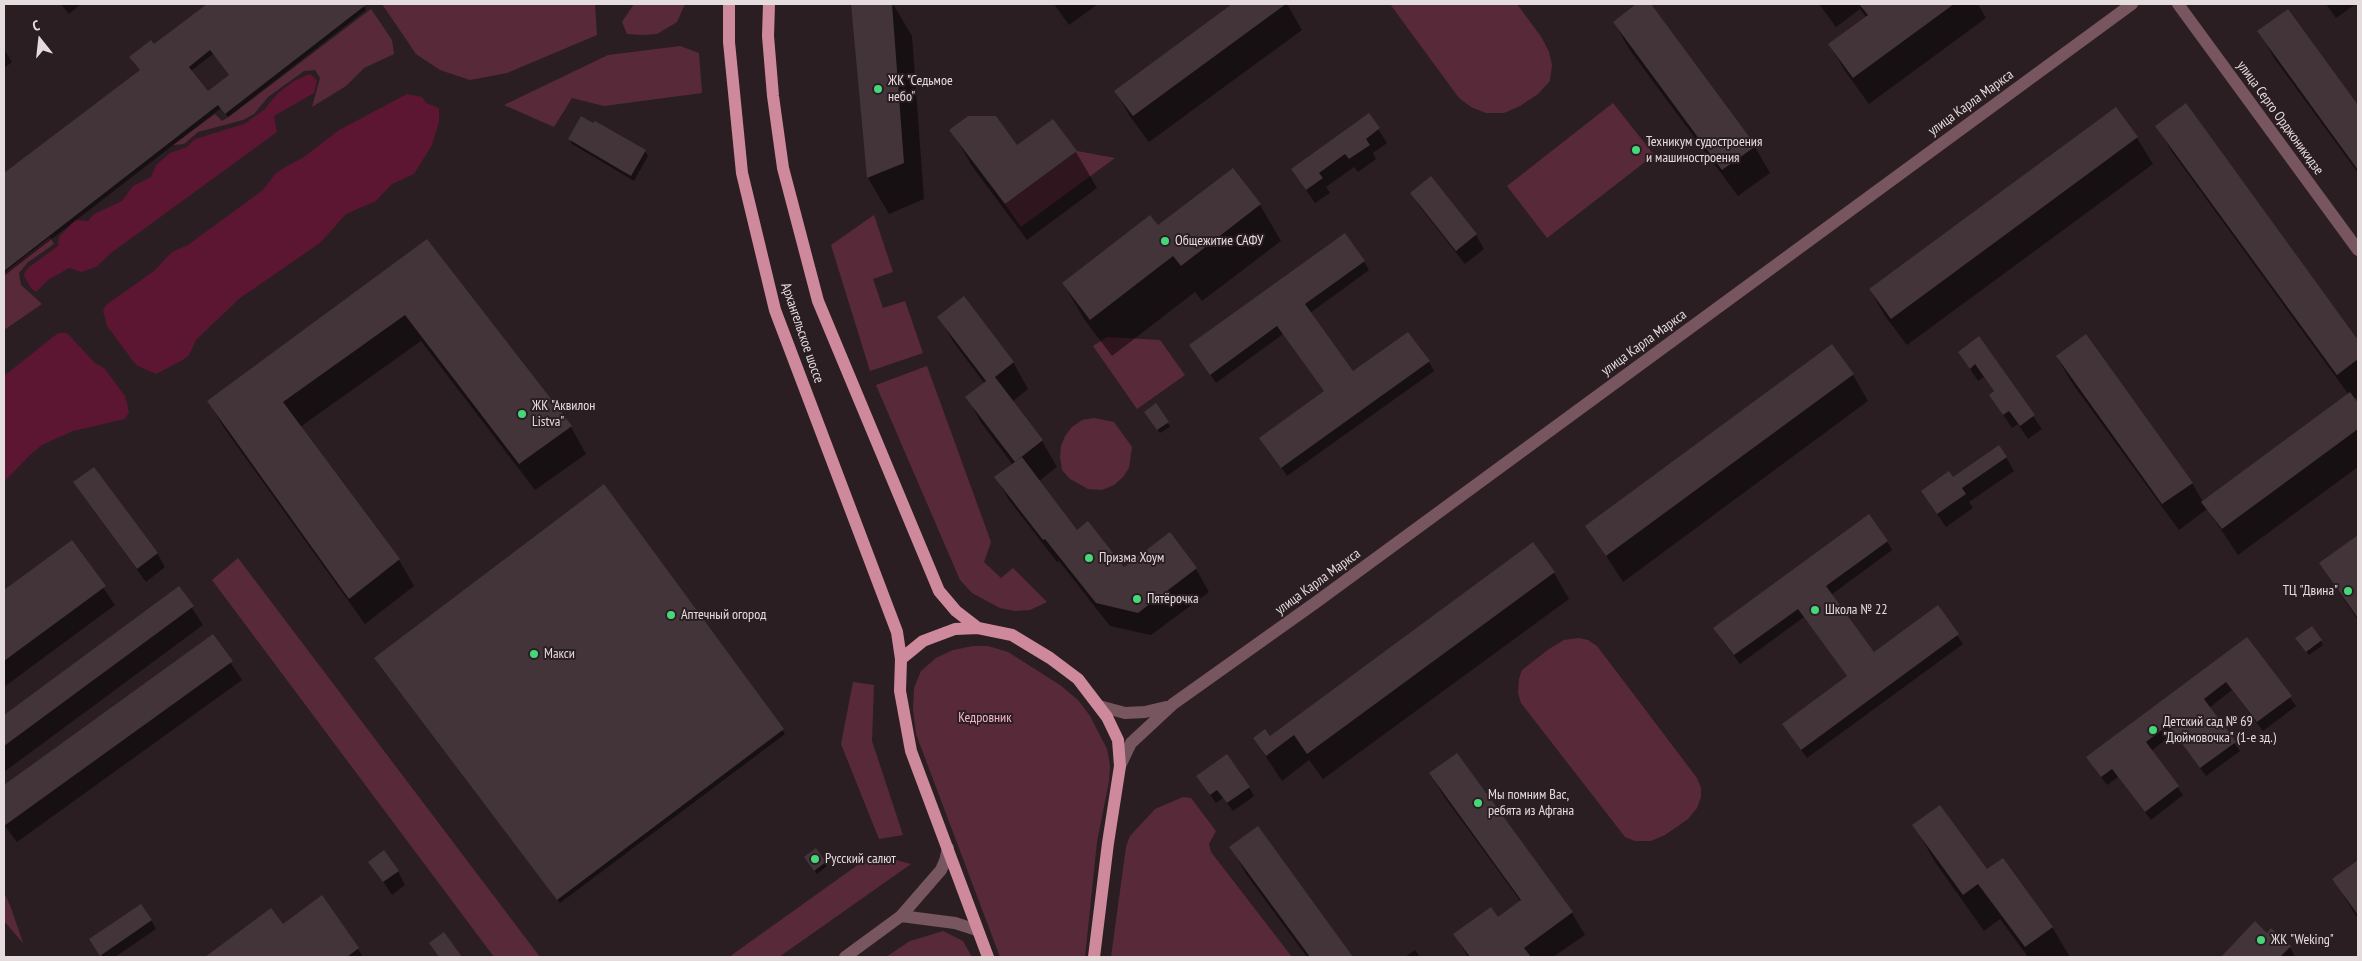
<!DOCTYPE html>
<meta charset="utf-8">
<style>
body{margin:0}
#map{position:relative;width:2362px;height:961px;overflow:hidden;background:#2b1e22;font-family:"PT Sans Narrow",sans-serif}
canvas{display:block}
.frame{position:absolute;inset:0;border:5px solid #e5dcde;pointer-events:none}
.north{position:absolute;left:15px;top:15px;width:50px;height:50px;-webkit-text-stroke:4px #2b1e22;paint-order:stroke;rotate:344deg;font-size:14px;font-weight:700;line-height:20px;text-align:center;color:#e5dcde}
.north::after{content:'';display:block;margin:auto;width:18px;height:22px;background:#e5dcde;clip-path:polygon(50% 0,100% 100%,50% 72%,0 100%)}
</style>
<div id="map">
<canvas width="2362" height="961"></canvas>
<div class="frame"></div>
<div class="north">С</div>
</div>
<script>
const c = document.querySelector('canvas').getContext('2d');
c.lineJoin = 'round';
function fillPath(path, color) { c.fillStyle = color; c.fill(path, 'evenodd'); }
const toPath = rows => new Path2D(rows.map(r => 'M' + r).join(''));
function trace(path, color, width, dash) { c.strokeStyle = color; c.lineWidth = width; c.lineCap = dash ? 'butt' : 'round'; c.setLineDash(dash || []); c.stroke(path); }
function write(font, color, halo, rows, align = 'center') {
  c.font = font + ' "PT Sans Narrow",sans-serif'; c.lineWidth = 4; c.setLineDash([]); c.textBaseline = 'middle'; c.strokeStyle = halo; c.fillStyle = color; for (const [text, x, y, turn = 0] of rows) {
    c.save(); c.translate(x, y); c.rotate((+turn || 0) * Math.PI / 180); c.textAlign = isNaN(turn) ? turn : align; if (halo) c.strokeText(text, 0, 0); c.fillText(text, 0, 0); c.restore();
  }
}
fillPath(toPath([
 [382,4,595,4,597,35,507,73,470,80,440,70,416,54],
 [634,4,685,4,677,22,657,34,643,35,627,34,622,22],
 [1390,4,1517,4,1542,38,1549,52,1552,65,1550,81,1538,94,1520,106,1504,113,1486,113,1471,107,1459,98],
 [371,9,392,40,394,54,364,68,346,86,312,107,320,78,315,70,304,71,268,97,254,114,243,120,198,132,184,144,173,145,215,114,222,121,230,116],
 [680,46,699,53,702,93,604,106,572,98,554,127,504,105,608,55],
 [1613,103,1654,155,1547,238,1507,186],
 [1077,151,1115,158,1021,227,1005,204],
 [874,215,893,272,873,279,883,308,905,301,923,353,870,371,831,245],
 [50,237,54,244,27,263,19,273,21,285,42,304,4,330,4,273],
 [1107,337,1160,340,1185,375,1137,409,1093,346],
 [927,366,991,542,984,562,1001,578,1013,568,1047,602,1030,610,1015,611,1000,608,972,593,960,580,876,385],
 [1094,418,1114,422,1132,447,1129,468,1123,477,1114,485,1102,490,1088,489,1070,479,1062,470,1060,457,1061,446,1065,436,1072,427,1082,420],
 [238,558,540,957,494,957,212,580],
 [1579,638,1588,640,1597,646,1697,778,1701,788,1701,797,1697,808,1688,819,1665,835,1651,841,1635,841,1625,837,1521,703,1518,693,1519,679,1522,670,1549,649,1564,640],
 [973,646,988,646,1008,652,1060,685,1078,700,1090,716,1107,749,1110,765,1109,781,1097,842,1085,957,1000,957,916,734,913,709,914,688,921,671,936,658,953,650],
 [853,682,874,685,872,741,903,835,879,839,841,744],
 [1183,797,1191,798,1216,831,1209,844,1211,852,1292,957,1111,957,1126,847,1130,836,1155,809],
 [873,854,911,864,779,957,729,957],
 [4,892,11,908,23,943,4,921],
 [943,931,963,941,972,957,886,957,910,941]
]), '#582a39');
fillPath(toPath([
 [310,74,317,80,314,93,274,116,277,132,111,253,96,267,81,272,69,268,48,280,36,292,31,288,24,276,25,272,28,268,58,246,59,237,75,220,88,221,94,214,122,201,133,186,151,177,156,165,170,153,187,147,195,139,244,124,264,110,278,93,294,81],
 [407,94,422,97,426,103,439,108,439,122,432,145,414,174,392,184,376,201,346,214,320,243,240,298,196,340,189,355,183,360,156,374,136,365,107,326,103,311,106,305,154,271,172,252,188,245,263,190,275,174,282,169,304,157,339,130],
 [58,333,67,333,95,363,104,368,125,396,129,412,125,419,73,431,42,445,30,455,4,482,4,376]
]), '#5c1631');
fillPath(toPath([
 [61,4,81,4,69,14],
 [209,4,363,4,366,10,228,117,221,108,4,276,4,175,141,71,133,62],
 [213,54,230,76,208,93,191,71],
 [852,4,893,4,912,36,924,199,889,214,868,178],
 [1054,4,1098,4,1069,25],
 [1234,4,1287,4,1302,30,1149,142,1131,118,1115,91],
 [1638,4,1649,4,1755,147,1770,173,1738,196,1629,49,1614,22],
 [1819,4,1890,4,1891,6,1894,4,1978,4,1986,18,1869,104,1845,71,1830,45,1867,18,1860,9,1836,27],
 [2326,4,2356,4,2336,18],
 [2288,10,2358,107,2358,173,2274,58,2259,31],
 [4,49,12,62,4,68],
 [2186,105,2358,342,2358,397,2354,399,2358,405,2358,467,2238,555,2207,509,2179,530,2072,383,2057,357,2192,483,2203,502,2349,395,2172,152,2157,126],
 [2116,109,2137,138,2153,164,1907,345,1885,316,1870,290],
 [1369,115,1387,143,1373,153,1376,159,1358,172,1354,167,1326,187,1330,193,1315,203,1292,169],
 [951,130,1017,147,1076,152,1097,188,1027,240,972,166],
 [569,139,645,151,648,156,634,181,572,144],
 [1233,170,1260,205,1281,241,1202,301,1195,292,1112,356,1084,319,1063,283,1158,227],
 [1431,178,1476,235,1484,249,1465,264,1420,207,1412,193],
 [427,240,571,427,586,454,535,490,421,341,300,427,399,560,414,586,365,624,224,428,209,402],
 [1364,261,1369,270,1310,313,1353,373,1429,362,1434,371,1287,476,1266,445,1325,392,1283,334,1216,383,1196,354],
 [939,317,1013,362,1028,389,1012,402,1042,441,1057,467,1039,481,1077,531,1124,569,1169,534,1196,569,1209,592,1151,635,1110,626,1059,561,1057,562,1009,500,996,478,1013,465,982,424,967,397,985,384,954,343],
 [1979,338,2042,429,2028,439,2018,424,2012,428,1990,395,1995,392,1984,377,1978,381,1959,352],
 [1832,346,1853,375,1868,401,1623,582,1587,526],
 [1148,416,1168,423,1170,427,1160,433],
 [2006,457,2014,471,1969,502,1973,508,1946,527,1931,505,1952,478],
 [74,483,157,553,165,567,146,582],
 [604,486,785,734,560,903,377,662],
 [2358,536,2358,620,2320,564],
 [1887,541,1892,550,1831,595,1874,653,1937,607,1963,644,1807,758,1783,725,1848,677,1804,617,1740,664,1720,637],
 [72,542,115,605,4,687,4,591],
 [1533,544,1554,573,1569,599,1323,779,1309,760,1282,781,1254,739,1270,738],
 [179,588,203,625,4,772,4,716],
 [213,636,242,680,17,842,4,825,4,787],
 [2247,639,2296,706,2263,731,2232,690,2209,708,2240,751,2206,776,2174,733,2151,751,2183,795,2151,820,2118,777,2107,785,2093,766],
 [2321,641,2323,645,2309,655,2299,642],
 [1456,754,1572,913,1585,935,1553,957,1468,957,1455,935,1498,919,1521,902,1443,795,1430,773],
 [1203,785,1249,787,1254,796,1233,811,1223,798,1216,803],
 [1914,825,1987,871,2052,927,2070,957,2028,957,2000,919,1984,931,1935,862],
 [1257,828,1352,957,1307,957,1246,874,1231,847],
 [808,861,825,863,827,866,817,874],
 [370,862,398,871,405,885,392,895],
 [2358,862,2358,919,2334,880],
 [271,910,283,926,358,949,363,957,207,957],
 [151,920,156,929,115,957,102,957,91,939],
 [2255,923,2267,934,2290,947,2295,957,2223,957],
 [1415,950,1420,957,1405,957]
]), '#0007');
fillPath(toPath([
 [207,4,367,4,225,114,218,105,4,271,4,173,140,70,129,57,151,40,154,44],
 [210,50,229,75,208,91,189,67],
 [851,4,892,4,904,163,867,178],
 [1232,4,1286,4,1133,116,1114,91],
 [1636,4,1651,4,1756,146,1722,170,1613,22],
 [1859,4,1954,4,1853,78,1828,44,1868,15],
 [2288,9,2358,105,2358,170,2257,31],
 [2186,103,2358,340,2358,359,2337,375,2155,126],
 [2116,107,2138,137,1891,319,1869,289],
 [1369,113,1380,128,1366,139,1370,145,1349,159,1345,154,1319,173,1323,178,1306,190,1291,169],
 [581,116,593,123,595,121,646,150,631,176,568,139],
 [968,116,996,116,1017,145,1053,119,1077,151,1005,204,949,130],
 [1233,168,1261,204,1181,266,1173,256,1090,320,1062,283,1150,215,1158,225],
 [1431,176,1477,234,1456,251,1410,193],
 [1345,233,1365,261,1305,304,1353,371,1408,332,1430,361,1281,468,1259,438,1324,391,1277,326,1210,375,1189,345],
 [427,239,572,426,519,464,405,315,283,402,400,559,349,599,207,401],
 [964,296,1014,362,995,377,1043,440,1015,462,965,397,986,381,937,317],
 [2086,334,2193,483,2162,504,2056,356],
 [1979,336,2035,415,2020,426,2009,411,2003,415,1989,395,1994,391,1975,364,1970,369,1958,352],
 [1832,344,1854,374,1606,556,1585,526],
 [2350,392,2358,403,2358,429,2222,529,2201,502],
 [1156,403,1169,422,1157,430,1144,412],
 [1999,445,2007,457,1962,488,1966,494,1937,514,1921,491,1949,471,1953,477],
 [1022,457,1077,530,1088,521,1124,567,1170,532,1197,568,1138,613,1096,603,1045,539,1043,540,994,477],
 [94,467,158,553,137,569,73,482],
 [604,484,784,729,557,900,374,658],
 [1869,514,1888,541,1826,586,1874,652,1938,605,1959,634,1801,750,1782,724,1847,676,1798,609,1734,655,1713,628],
 [2358,535,2358,618,2319,563],
 [72,540,106,586,4,661,4,590],
 [1533,542,1555,572,1307,754,1294,735,1266,756,1253,738,1265,729,1270,736],
 [179,586,194,606,4,746,4,715],
 [2312,626,2322,640,2306,652,2295,638],
 [213,634,233,661,4,826,4,785],
 [2247,637,2292,696,2257,722,2226,682,2204,699,2236,742,2200,768,2168,725,2146,742,2179,786,2145,812,2112,769,2101,777,2086,757],
 [1457,753,1573,912,1524,948,1531,957,1470,957,1453,934,1491,907,1498,917,1521,900,1429,773],
 [1227,754,1250,787,1227,803,1217,790,1210,795,1196,776],
 [1940,805,1987,869,2003,858,2053,927,2025,947,1978,884,1963,895,1912,825],
 [1258,826,1353,957,1310,957,1229,847],
 [816,848,826,862,814,871,804,857],
 [384,850,399,871,383,882,368,862],
 [2358,860,2358,915,2332,879],
 [322,895,359,948,347,957,205,957,271,908,283,924],
 [141,904,152,920,100,956,89,939],
 [2255,921,2267,933,2271,928,2291,946,2280,957,2221,957],
 [444,932,462,957,439,957,429,943]
]), '#423438');
trace(toPath([
 [2178,4,2358,250]
]), '#78565f', 12);
trace(toPath([
 [1099,706,1125,713,1145,712,1166,707],
 [1120,766,1131,743,1173,704,1315,603,2132,4],
 [901,916,955,923,977,930],
 [845,957,901,916,941,870,945,861,948,848]
]), '#78565f', 12);
trace(toPath([
 [729,4,729,42,742,173,775,310,897,632,901,659,900,691,911,751,988,957],
 [769,4,768,36,773,96,783,168,818,301,939,591,956,611,978,628],
 [901,659,923,641,955,629,978,628,1012,635,1050,658,1078,679,1107,717,1118,740,1120,766,1108,843,1094,957]
]), '#cf899d', 12);
for (const [x, y, r, color] of [
 [878,89,5,"#46d779"],
 [1636,150,5,"#46d779"],
 [1165,241,5,"#46d779"],
 [522,414,5,"#46d779"],
 [1089,558,5,"#46d779"],
 [2348,591,5,"#46d779"],
 [1137,599,5,"#46d779"],
 [1815,610,5,"#46d779"],
 [671,615,5,"#46d779"],
 [534,654,5,"#46d779"],
 [2153,730,5,"#46d779"],
 [1478,803,5,"#46d779"],
 [815,859,5,"#46d779"],
 [2261,940,5,"#46d779"]
]) { const dot = new Path2D(); dot.arc(x, y, r, 0, 2 * Math.PI); c.fillStyle = color; c.fill(dot); trace(dot, '#2b1e22', 2); }
write('14px', '#e5dcde', '#2b1e22', [
 ["ЖК \"Седьмое",888,81],
 ["небо\"",888,97],
 ["Техникум судостроения",1646,142],
 ["и машиностроения",1646,158],
 ["Общежитие САФУ",1175,241],
 ["ЖК \"Аквилон",532,406],
 ["Listva\"",532,422],
 ["Призма Хоум",1099,558],
 ["ТЦ \"Двина\"",2338,591,"right"],
 ["Пятёрочка",1147,599],
 ["Школа № 22",1825,610],
 ["Аптечный огород",681,615],
 ["Макси",544,654],
 ["Детский сад № 69",2163,722],
 ["\"Дюймовочка\" (1-е зд.)",2163,738],
 ["Мы помним Вас,",1488,795],
 ["ребята из Афгана",1488,811],
 ["Русский салют",825,859],
 ["ЖК \"Weking\"",2271,940]
], 'left');
write('14px', '#e5dcde', '#2b1e22', [
 ["улица Карла Маркса",1971,103,-36],
 ["улица Серго Орджоникидзе",2280,118,54],
 ["Архангельское шоссе",802,333,71],
 ["улица Карла Маркса",1644,343,-36],
 ["улица Карла Маркса",1318,582,-36]
]);
write('14px', '#f7b4c6', '#2b1e22', [
 ["Кедровник",985,718]
]);
</script>
